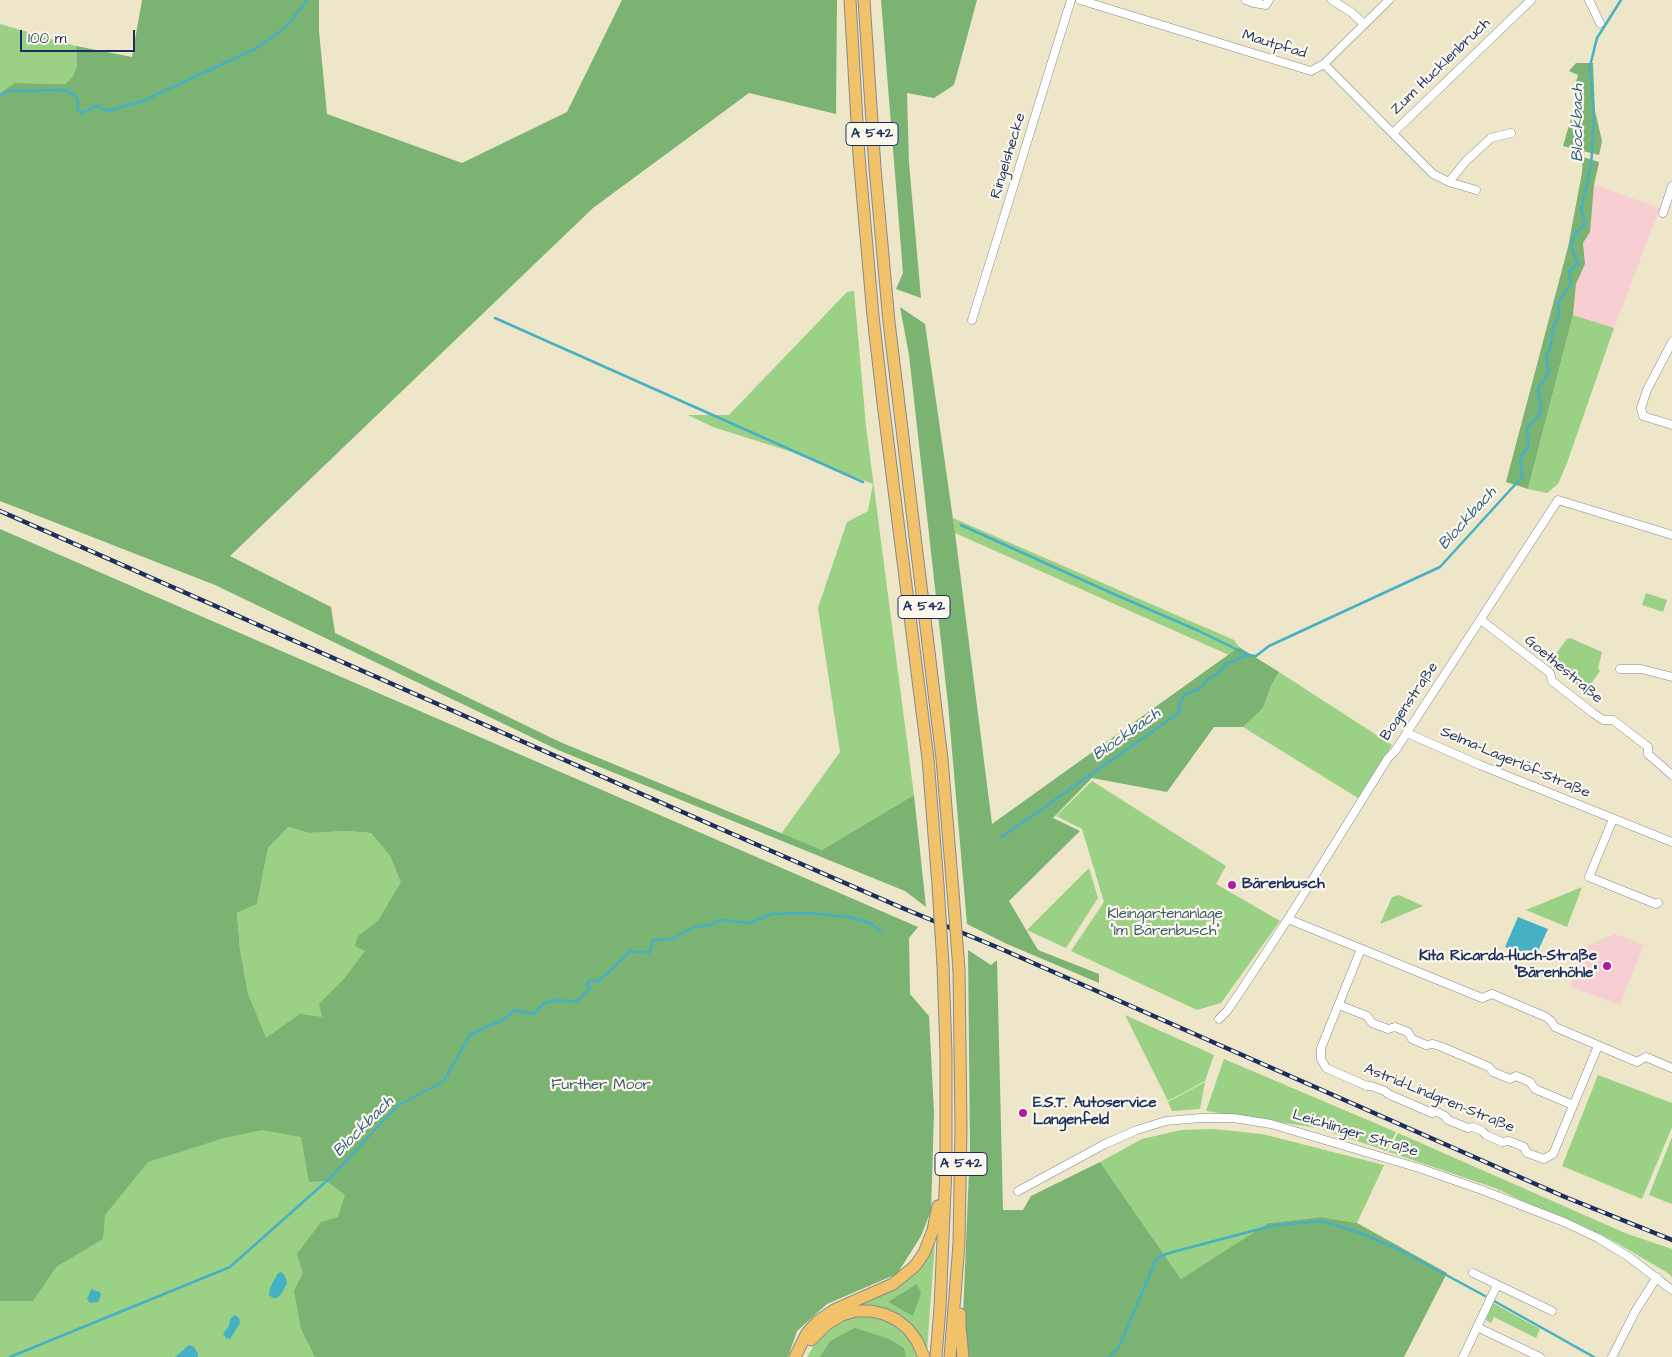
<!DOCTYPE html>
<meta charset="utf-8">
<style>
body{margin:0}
#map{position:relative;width:1672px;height:1357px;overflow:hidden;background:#ede6c8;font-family:"Architects Daughter",sans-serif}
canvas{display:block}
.scale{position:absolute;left:20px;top:30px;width:115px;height:22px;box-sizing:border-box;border:2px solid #1b2f5e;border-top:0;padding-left:6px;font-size:15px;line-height:18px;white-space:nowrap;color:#1b2f5e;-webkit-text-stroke:4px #fbf7ec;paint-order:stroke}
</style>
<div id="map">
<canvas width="1672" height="1357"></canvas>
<div class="scale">100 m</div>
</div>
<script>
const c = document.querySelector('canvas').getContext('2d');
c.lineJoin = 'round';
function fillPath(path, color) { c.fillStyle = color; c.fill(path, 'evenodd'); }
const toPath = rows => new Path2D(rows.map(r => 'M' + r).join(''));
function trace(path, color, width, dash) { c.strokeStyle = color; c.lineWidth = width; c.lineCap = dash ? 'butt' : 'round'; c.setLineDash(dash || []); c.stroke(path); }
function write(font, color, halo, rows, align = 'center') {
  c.font = font + ' "Architects Daughter",sans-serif'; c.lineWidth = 4.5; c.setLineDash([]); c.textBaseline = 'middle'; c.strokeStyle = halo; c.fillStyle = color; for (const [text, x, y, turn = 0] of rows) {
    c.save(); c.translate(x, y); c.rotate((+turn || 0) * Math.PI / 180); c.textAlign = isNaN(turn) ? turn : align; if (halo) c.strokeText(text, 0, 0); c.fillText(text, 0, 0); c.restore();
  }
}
fillPath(toPath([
 [1594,185,1660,208,1614,328,1573,315,1576,284,1585,264,1583,243,1590,232],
 [1615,934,1644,945,1620,1005,1570,987,1587,946]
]), '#f7cfd3');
fillPath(toPath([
 [0,24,76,46,77,66,73,76,65,84,14,83,0,93],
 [854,291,866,426,914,795,822,850,781,834,840,752,818,608,847,522,868,511,873,484,789,451,713,427,688,415,729,415,847,292],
 [1573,315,1614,328,1567,463,1558,484,1547,493,1528,489],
 [953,518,1234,640,1239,647,1229,655,955,533],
 [1646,593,1667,600,1663,612,1642,605],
 [1570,638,1602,652,1598,669,1600,671,1586,691,1550,665,1550,662,1567,639],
 [1279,672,1392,745,1358,798,1243,727,1263,708,1271,686],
 [1092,781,1226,866,1216,884,1280,921,1221,1003,1197,1010,1071,951,1104,902,1082,829,1056,816],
 [287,827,308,833,347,831,371,833,390,856,397,872,677,1357,0,1357,0,1210,254,1011,248,994,240,949,237,913,257,904,268,848],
 [1089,868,1098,898,1066,948,1027,930],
 [1582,887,1567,927,1526,910],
 [1399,895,1423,906,1380,924,1392,897],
 [1125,1015,1214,1055,1205,1081,1168,1101],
 [1224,1059,1396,1132,1387,1151,1318,1128,1206,1111],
 [1598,1075,1672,1103,1672,1127,1642,1199,1562,1166],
 [1205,1082,1200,1109,1172,1111,1168,1102],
 [1213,1129,1262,1134,1384,1165,1357,1223,1321,1217,1268,1223,1181,1279,1100,1162,1142,1139,1181,1130],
 [1398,1133,1625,1233,1672,1249,1672,1277,1668,1273,1617,1243,1575,1222,1536,1207,1495,1188,1389,1152],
 [1672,1137,1672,1204,1649,1195],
 [935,1242,927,1350,897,1314,881,1307,855,1304,885,1294,907,1279,924,1261],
 [1493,1303,1540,1329,1536,1338,1494,1317,1491,1323,1486,1320],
 [862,1314,883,1317,899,1325,910,1338,920,1357,807,1357,819,1337,830,1325]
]), '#9ad184');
fillPath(toPath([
 [142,0,319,0,319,31,327,114,462,163,567,112,622,0,837,0,836,114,749,93,593,208,230,556,331,607,335,633,560,742,822,850,914,795,926,907,905,891,558,750,215,585,0,501,0,93,14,83,65,84,73,76,77,66,76,46,132,57],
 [881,0,977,0,954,85,934,98,907,93,909,163,921,298,896,289,903,273],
 [1576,63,1593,63,1595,111,1602,141,1599,155,1563,146,1577,98,1573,93,1578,75,1569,71],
 [1583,157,1599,162,1594,185,1590,232,1583,243,1585,264,1576,284,1573,315,1528,489,1506,482,1568,247,1582,173],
 [900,307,925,324,955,533,992,824,1239,647,1279,672,1271,686,1263,708,1243,727,1214,727,1167,792,1092,778,1053,818,1080,831,1009,901,1038,950,1099,974,1099,983,1007,944,967,924,948,704,909,355],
 [0,529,918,927,909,938,910,994,929,1016,934,1113,931,1211,921,1236,897,1274,827,1304,797,1331,788,1357,315,1357,301,1329,294,1291,303,1273,297,1254,321,1222,338,1217,345,1195,327,1181,309,1182,301,1137,262,1130,224,1138,148,1162,105,1215,103,1239,56,1267,33,1301,0,1301],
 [288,827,308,833,347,831,371,833,390,856,401,882,378,921,358,936,355,946,365,951,344,979,319,1004,322,1017,300,1014,266,1038,248,994,240,949,237,913,257,904,268,848],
 [968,950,991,965,997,960,1003,1210,1023,1210,1031,1196,1100,1162,1181,1279,1268,1223,1321,1217,1357,1223,1447,1273,1404,1357,963,1357,962,1340,970,1147],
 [917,1284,921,1293,913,1316,888,1302],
 [855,1328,889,1339,904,1348,906,1357,820,1357,830,1341]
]), '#7bb372');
fillPath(toPath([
 [1518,917,1548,929,1537,953,1526,950,1523,955,1505,947],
 [282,1272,285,1276,287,1283,282,1293,277,1298,273,1298,269,1295,270,1288,278,1273],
 [91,1289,100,1292,101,1295,98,1302,90,1303,87,1299],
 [235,1315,239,1318,240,1323,230,1339,226,1338,223,1334,229,1326,230,1319],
 [189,1345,194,1347,198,1354,198,1357,175,1357]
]), '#46b0c5');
trace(toPath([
 [0,96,8,91,63,90,75,94,78,101,78,110,81,113,97,106,108,111,143,101,257,48,286,27,307,0],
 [495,318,863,482],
 [961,525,1107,591,1199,631,1248,655],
 [1002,837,1180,712,1179,705,1185,694,1201,688,1208,679,1220,672,1225,664,1248,655,1256,656,1269,646,1440,567,1522,477,1522,471,1520,461,1522,454,1528,448,1527,428,1539,415,1541,406,1538,389,1549,372,1546,356,1550,349,1553,328,1559,314,1558,303,1571,283,1569,272,1578,263,1571,246,1575,234,1585,224,1581,209,1591,166,1594,119,1590,66,1597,38,1621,0],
 [1494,1301,1594,1357],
 [10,1357,230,1267,330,1178,397,1106,444,1081,470,1035,508,1017,513,1010,533,1014,545,1003,558,1000,576,1002,590,988,587,983,591,980,599,981,630,951,649,953,653,940,672,939,694,927,711,925,719,920,750,923,771,914,808,913,849,917,870,923,881,931],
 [1109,1357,1119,1347,1157,1258,1169,1253,1271,1226,1321,1221,1358,1232,1400,1250,1485,1296]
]), '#46b0c5', 2.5);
const minor = toPath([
 [1080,0,1311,71,1324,64,1389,0],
 [1246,0,1254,3,1266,5,1269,0],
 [1332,0,1351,12,1364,24],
 [1589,0,1600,23],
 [1324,64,1433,174,1449,182,1476,190],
 [1393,133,1531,0],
 [1449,182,1466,161,1491,138,1511,133],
 [1663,213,1672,186],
 [972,320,1071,0],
 [1672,342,1647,390,1641,408,1643,416,1672,425],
 [1481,620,1550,673,1552,681,1593,713,1603,720,1613,720,1648,747,1648,754,1672,775],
 [1620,669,1641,669,1672,677],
 [1407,733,1480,765,1672,842],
 [1613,819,1589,877,1656,904,1658,903],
 [1288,919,1482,998,1492,994,1546,1017,1551,1021,1555,1027,1637,1062,1646,1057,1672,1068],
 [1361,949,1321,1048,1321,1059,1326,1068,1367,1086,1371,1086,1385,1091,1388,1094,1432,1113,1437,1112,1445,1116,1448,1120,1468,1128,1473,1127,1482,1131,1486,1135,1502,1142,1509,1141,1524,1147,1527,1153,1544,1159,1553,1154,1598,1046],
 [1339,1005,1367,1016,1372,1023,1388,1029,1395,1027,1408,1032,1412,1039,1426,1045,1433,1044,1442,1047,1489,1067,1493,1072,1510,1079,1516,1076,1530,1082,1535,1089,1573,1105],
 [1219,1019,1227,1011,1242,989,1288,919,1388,758,1395,751,1558,500,1672,535],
 [1018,1191,1105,1144,1137,1130,1166,1121,1201,1118,1233,1118,1271,1124,1419,1168,1482,1190,1564,1222,1598,1238,1629,1257,1672,1290],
 [1473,1273,1552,1311],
 [1477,1327,1540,1357],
 [1463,1357,1497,1285],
 [1612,1357,1636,1310,1657,1277]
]);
const highway = toPath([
 [850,0,859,156,873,316,883,403,928,759,938,885],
 [864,0,875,168,889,322,942,759,953,892],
 [960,1314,960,1326,963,1357],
 [811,1340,827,1324,842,1315,855,1311,871,1311,884,1314,897,1320,908,1329,917,1341,924,1357],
 [795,1357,807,1333,818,1321,834,1310,893,1284,915,1266,924,1253,933,1230,938,1206],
 [936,1357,940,1308,946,1168,946,1053,943,965],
 [950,1357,959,1244,961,1128,959,970]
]);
trace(minor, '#848a93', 9);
trace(highway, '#848a93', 13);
trace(minor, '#fff', 8);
trace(highway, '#f2c26a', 11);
const rail = toPath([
 [0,511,721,829,900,907,999,948,1565,1197,1672,1240]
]);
trace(rail, '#1b2f5e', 4.5);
trace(rail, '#fbf7ec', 2.5, [8]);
const highwayBridge = toPath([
 [938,885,943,965],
 [953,892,959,970]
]);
trace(highwayBridge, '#848a93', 13, []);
trace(highwayBridge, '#f2c26a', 11);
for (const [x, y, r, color] of [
 [1232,885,5,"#b5179e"],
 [1607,966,5,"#b5179e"],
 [1023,1113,5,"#b5179e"]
]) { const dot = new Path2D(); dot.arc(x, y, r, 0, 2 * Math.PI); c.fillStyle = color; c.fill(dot); trace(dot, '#fbf7ec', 2); }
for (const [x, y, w] of [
 [872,134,52],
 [924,607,52],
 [961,1164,52]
]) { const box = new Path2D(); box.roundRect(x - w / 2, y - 11.5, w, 23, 4); c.fillStyle = '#fbf7ec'; c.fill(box); trace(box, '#1b2f5e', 1); }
write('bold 14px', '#1b2f5e', null, [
 ["A 542",872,134],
 ["A 542",924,607],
 ["A 542",961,1164]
]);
write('15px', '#1b2f5e', '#fbf7ec', [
 ["Mautpfad",1274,45,17],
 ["Zum Hucklenbruch",1441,67,-44],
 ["Ringelshecke",1009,156,-73],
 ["Goethestraße",1563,670,40],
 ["Bogenstraße",1410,702,-56],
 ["Selma-Lagerlöf-Straße",1515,763,23],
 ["Astrid-Lindgren-Straße",1439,1099,22],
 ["Leichlinger Straße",1355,1134,17]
]);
write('bold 15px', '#1b2f5e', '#fbf7ec', [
 ["Bärenbusch",1242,885],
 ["Kita Ricarda-Huch-Straße",1597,957,"right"],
 ["\"Bärenhöhle\"",1597,974,"right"],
 ["E.S.T. Autoservice",1033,1104],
 ["Langenfeld",1033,1121]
], 'left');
write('15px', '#3b5868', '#fbf7ec', [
 ["Kleingartenanlage",1165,915],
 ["\"Im Bärenbusch\"",1165,932],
 ["Further Moor",601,1086]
]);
write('italic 16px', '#2a5c82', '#fbf7ec', [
 ["Blockbach",1579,123,-90],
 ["Blockbach",1468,519,-48],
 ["Blockbach",1127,735,-35],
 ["Blockbach",364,1127,-45]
]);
</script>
